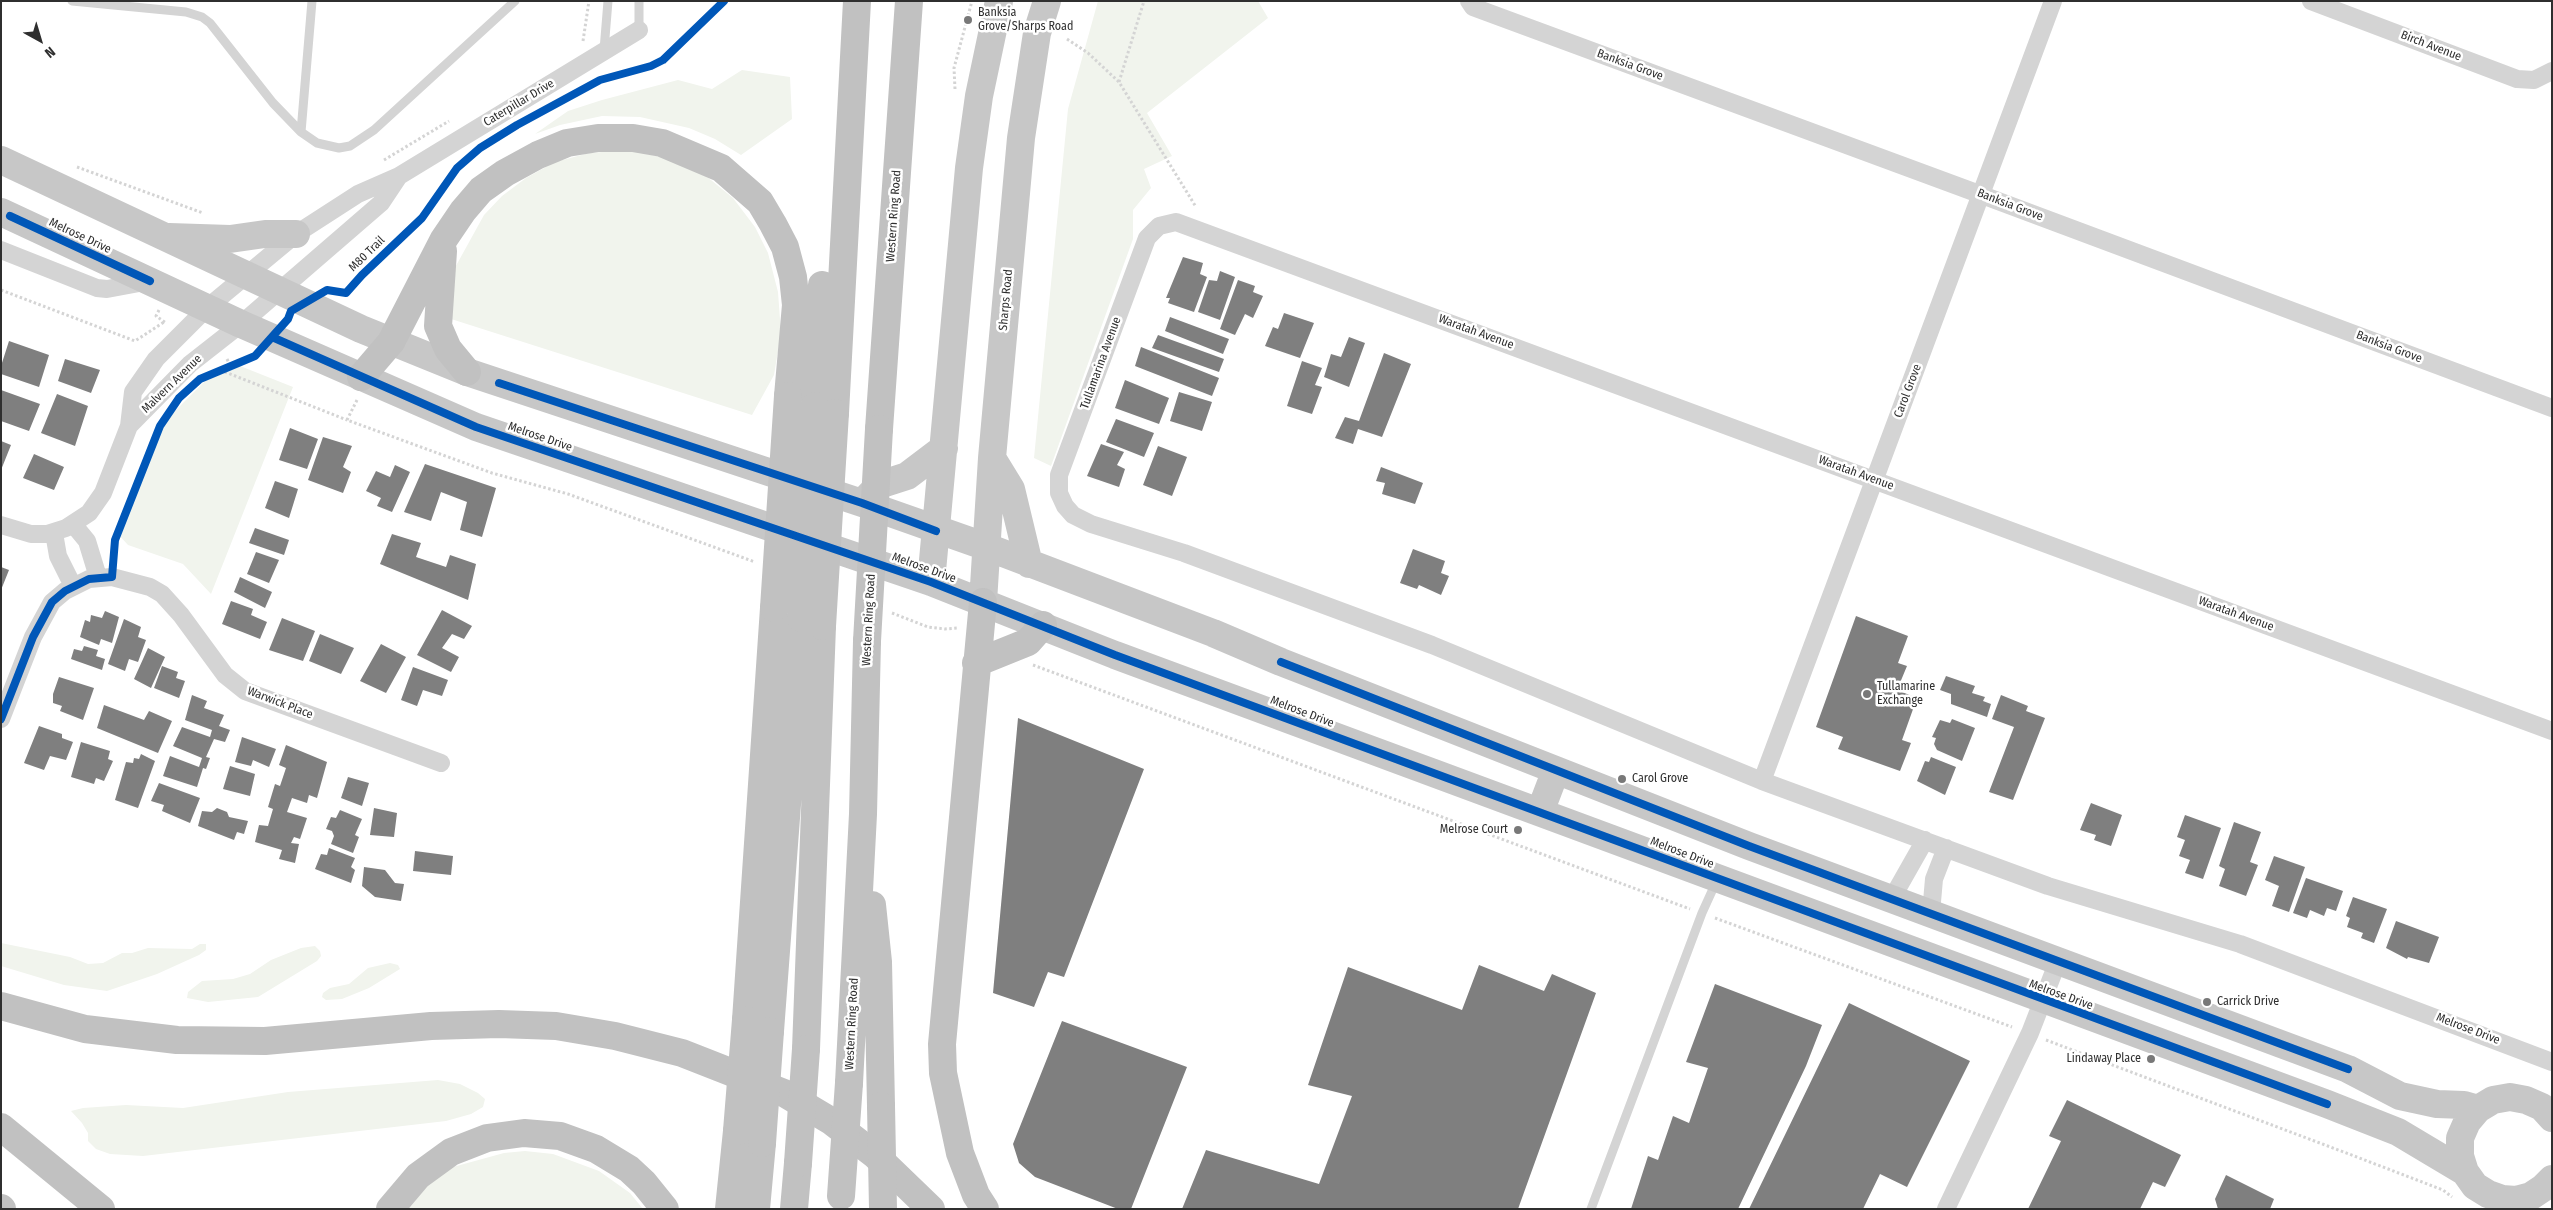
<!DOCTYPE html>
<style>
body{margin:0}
#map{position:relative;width:2553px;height:1210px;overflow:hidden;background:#fff;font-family:"Fira Sans Condensed",sans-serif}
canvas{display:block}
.frame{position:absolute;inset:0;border:2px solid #2f2f2f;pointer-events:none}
.north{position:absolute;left:15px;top:15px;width:50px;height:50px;-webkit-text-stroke:4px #fff;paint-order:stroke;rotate:141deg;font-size:14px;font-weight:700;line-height:20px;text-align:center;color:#2f2f2f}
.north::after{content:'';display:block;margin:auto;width:18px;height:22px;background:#2f2f2f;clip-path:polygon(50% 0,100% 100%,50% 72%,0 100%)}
</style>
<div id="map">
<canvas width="2553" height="1210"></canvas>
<div class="frame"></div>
<div class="north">N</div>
</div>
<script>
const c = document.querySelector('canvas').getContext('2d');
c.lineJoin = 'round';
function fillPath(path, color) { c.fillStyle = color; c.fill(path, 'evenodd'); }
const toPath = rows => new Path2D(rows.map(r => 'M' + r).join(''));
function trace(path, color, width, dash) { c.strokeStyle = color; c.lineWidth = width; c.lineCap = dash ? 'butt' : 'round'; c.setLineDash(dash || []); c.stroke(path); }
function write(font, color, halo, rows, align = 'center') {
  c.font = font + ' "Fira Sans Condensed",sans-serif'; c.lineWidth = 5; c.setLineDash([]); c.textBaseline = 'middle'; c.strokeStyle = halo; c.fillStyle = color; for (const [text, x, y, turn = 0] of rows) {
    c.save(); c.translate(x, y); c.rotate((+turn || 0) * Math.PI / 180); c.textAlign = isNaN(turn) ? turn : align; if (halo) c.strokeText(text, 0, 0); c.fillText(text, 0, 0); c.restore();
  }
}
fillPath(toPath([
 [1098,1,1258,1,1268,18,1147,113,1172,156,1144,169,1151,188,1133,210,1133,239,1051,466,1034,458,1068,109],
 [742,70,790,77,792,119,741,155,715,139,689,128,640,117,602,116,560,125,535,134,568,111,602,100,678,80,712,89],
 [629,150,670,159,700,171,733,198,755,227,768,253,778,292,781,333,774,375,752,415,448,318,452,273,484,215,502,196,526,178,555,162,589,153],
 [230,362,293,387,211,594,183,564,128,545,116,532,146,459,169,417,216,370],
 [1,943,70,957,88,964,103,963,122,953,132,953,148,948,192,949,200,944,206,944,206,950,199,955,157,974,107,991,64,985,1,966],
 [315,946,320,951,321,956,317,961,258,997,208,1002,187,998,188,992,202,981,233,979,250,974,271,960,301,948],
 [390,963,398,965,400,969,369,988,342,999,326,1000,322,997,323,993,330,988,349,984,368,968],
 [438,1080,460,1084,478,1093,485,1099,483,1107,471,1114,446,1121,143,1156,110,1154,96,1149,88,1141,88,1133,82,1123,71,1111,83,1108,126,1105,183,1108,288,1092],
 [525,1151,553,1154,599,1171,630,1193,643,1209,402,1209,418,1191,453,1167,504,1153]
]), '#f1f4ed');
fillPath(toPath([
 [1183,257,1203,263,1200,274,1207,277,1194,312,1168,303,1170,298,1166,298],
 [1220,271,1235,277,1220,320,1198,312,1209,280,1217,281],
 [1238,280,1255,286,1253,292,1263,296,1253,318,1245,314,1235,335,1220,329],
 [1284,313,1314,323,1300,358,1265,346,1273,327,1278,329],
 [1170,317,1229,339,1223,354,1165,331],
 [1158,335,1224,359,1219,372,1152,348],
 [1349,337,1365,343,1349,387,1324,377,1331,354,1341,357],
 [9,341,49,355,39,387,1,374,1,366],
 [1141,347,1219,378,1212,396,1135,366],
 [1384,353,1411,364,1382,437,1358,429,1353,444,1335,438,1345,417,1359,421],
 [65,359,100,370,91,393,58,381],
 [1302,361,1322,368,1315,385,1322,387,1312,414,1287,406],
 [1125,380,1169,398,1159,424,1115,408],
 [1,390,40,404,29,431,1,421],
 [1179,392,1212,402,1202,431,1170,421],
 [57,394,88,406,75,446,41,433],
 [1116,419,1154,433,1144,457,1106,442],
 [290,428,318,439,307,469,279,460],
 [323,437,352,446,343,467,351,472,343,493,308,480],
 [1,441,11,445,1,470],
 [1101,444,1124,452,1117,465,1125,469,1119,487,1087,476],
 [1158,446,1187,457,1172,496,1143,485],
 [34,454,64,467,54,490,23,478],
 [425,464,496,488,482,537,460,530,467,502,441,492,431,521,404,512],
 [395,465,410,472,392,512,377,506,381,498,366,491,376,471,390,477],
 [1381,467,1423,483,1415,504,1382,494,1385,483,1376,481],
 [275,481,298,489,289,518,265,508],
 [255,528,289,540,284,555,249,543],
 [392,534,421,543,416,557,446,567,450,555,476,564,468,600,380,564],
 [1413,549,1445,561,1441,573,1449,576,1441,595,1419,585,1417,589,1400,583],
 [256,552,279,560,269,583,247,574],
 [1,567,9,570,1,590],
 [240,577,272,592,265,608,234,592],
 [231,601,253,609,251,615,267,622,260,639,222,624],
 [442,610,472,626,464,639,452,634,442,648,459,657,451,672,417,655],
 [105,611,119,617,112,643,101,639,99,645,80,637,85,620,90,622,91,615,102,618],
 [1856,616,1908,636,1898,663,1907,666,1897,690,1917,698,1902,740,1911,743,1900,771,1838,749,1843,737,1816,727],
 [282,618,315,631,303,661,269,650],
 [124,619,141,627,138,637,146,640,138,662,129,659,125,671,108,664],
 [320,634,354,648,341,674,309,661],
 [381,644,406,657,386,693,360,681],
 [84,646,98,650,96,656,105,659,102,670,71,659,74,649,82,651],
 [148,648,165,657,151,688,134,679],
 [162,666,178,672,176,678,185,681,179,698,154,688],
 [413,667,448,680,442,696,423,690,417,706,401,700],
 [1946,676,1975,686,1972,693,1985,697,1983,701,1991,704,1987,717,1951,704,1951,694,1940,690],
 [59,677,94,688,83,720,60,711,62,706,53,703,53,694],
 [192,695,207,701,204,708,224,715,219,726,230,730,225,742,214,739,206,757,210,758,206,769,203,768,197,787,163,776,170,756,199,767,202,758,173,746,182,727,210,737,212,730,185,720],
 [2001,695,2028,706,2026,711,2045,718,2013,800,1989,792,2014,727,1992,719],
 [104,705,144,720,149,711,172,721,158,753,97,728],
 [1018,718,1144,769,1064,977,1048,972,1034,1007,993,993],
 [1952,719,1975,728,1962,761,1937,750,1934,744,1936,738,1932,737,1940,720,1950,723],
 [39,726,62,734,62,738,73,742,66,760,50,756,44,770,24,763],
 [242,737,276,749,269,767,253,760,251,766,235,762],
 [81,742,110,751,108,759,113,761,104,781,96,778,94,784,71,777],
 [286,745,327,762,317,798,309,795,307,803,292,798,287,812,307,818,300,839,294,837,291,843,299,844,295,863,279,859,282,850,255,842,259,825,268,826,273,809,268,807,275,784,280,786,286,768,279,765],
 [141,754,155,761,138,808,115,800,126,762,133,763,134,758,139,759],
 [1931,757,1956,767,1945,795,1917,781,1925,761,1929,762],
 [230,766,255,774,250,796,223,789],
 [348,777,369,783,362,806,341,798],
 [159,783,200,798,190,823,162,811,164,805,151,801],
 [2091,803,2122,815,2111,846,2094,840,2096,835,2080,830],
 [217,808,227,812,229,817,248,821,244,834,237,832,234,840,198,826,202,811,212,812],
 [374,808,397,813,394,837,370,835],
 [340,810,362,819,355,835,359,837,353,853,331,844,334,836,332,831,326,829,331,817,336,818],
 [2185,815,2221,828,2203,879,2185,873,2190,860,2179,856,2185,840,2177,837],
 [2234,822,2261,832,2250,862,2258,865,2246,896,2219,886,2225,869,2219,866],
 [329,848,355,858,351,867,355,870,351,883,315,869,321,854,327,855],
 [415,851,453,856,451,875,413,871],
 [2274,856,2305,867,2289,912,2272,906,2279,886,2265,880],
 [364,867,385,870,395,883,404,884,401,901,375,897,362,886],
 [2306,878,2343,891,2336,911,2327,908,2324,916,2310,910,2307,918,2293,913],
 [2353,897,2387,909,2374,943,2361,938,2363,933,2347,927,2350,918,2346,916],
 [2396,921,2439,937,2429,963,2408,957,2407,959,2386,948],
 [1479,965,1544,991,1552,974,1596,993,1518,1209,1182,1209,1206,1150,1319,1184,1352,1096,1308,1085,1348,967,1462,1010],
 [1715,984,1822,1025,1806,1066,1738,1209,1631,1209,1648,1156,1658,1160,1673,1116,1689,1123,1708,1068,1686,1062],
 [1849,1003,1970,1061,1907,1187,1880,1174,1863,1209,1749,1209],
 [1062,1021,1187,1067,1131,1209,1118,1209,1035,1177,1019,1163,1013,1144],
 [2067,1100,2181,1155,2165,1187,2153,1182,2140,1209,2028,1209,2061,1141,2049,1136],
 [2226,1175,2274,1199,2270,1209,2218,1209,2215,1199]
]), '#7f7f7f');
trace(toPath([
 [1067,39,1088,53,1119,82,1196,207],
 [583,41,589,1],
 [1119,82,1144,1],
 [955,89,954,68,972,1],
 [384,160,449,121],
 [77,167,203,213],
 [1,290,135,341,164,322],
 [159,310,156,316,166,323],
 [227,359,230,365],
 [220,370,347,420],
 [357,400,347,420,492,473,568,494,755,562],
 [892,613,928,627,945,629,958,628],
 [1033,665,1690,909],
 [1715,918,2012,1027],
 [2046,1040,2349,1154,2443,1190,2452,1197]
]), '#d4d4d4', 3, [2.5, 2.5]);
trace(toPath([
 [72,1,186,12,202,17,210,23,273,103,301,132,317,143,339,148,350,146,374,130,515,1],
 [639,1,639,30],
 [604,50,608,1],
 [301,132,312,1],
 [1591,1209,1702,913,1717,880]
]), '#d4d4d4', 9);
trace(toPath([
 [1469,1,1473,7,1982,195,2552,408],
 [2311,1,2517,79,2534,80,2552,71],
 [1,250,97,288,107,289,150,281],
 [129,426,190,364,241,324,381,203,399,176],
 [73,524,87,541,98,577],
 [1,525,31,534,47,534,66,528,89,513,103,493,129,426,133,392,156,359,207,308,296,234,358,194,399,176,639,30],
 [54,533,58,556,73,586],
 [1,719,33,637,52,602,65,591,89,579,112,577,150,587,162,594,181,615,225,675,245,691,441,763],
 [2552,731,1176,222,1159,226,1147,238,1059,475,1059,493,1065,506,1073,515,1091,524,1184,553,1432,645,1762,781,2048,886,2240,944,2552,1062],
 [1762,781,2053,1],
 [1891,900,1925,840],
 [1931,913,1934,879,1946,848],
 [1946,1209,2030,1033,2058,961]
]), '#d4d4d4', 18);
trace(toPath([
 [1,160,361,329,467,372,862,503,987,547,1213,633,1281,662,1749,846,2348,1069,2400,1096,2437,1104,2464,1105,2478,1109],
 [1,212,241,324,476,427,931,582,1115,655,2327,1104,2398,1132,2465,1172],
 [169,237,230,239,265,234,296,234],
 [992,458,1011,489,1029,564],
 [862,503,879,485,907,476,944,448],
 [931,582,969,168,979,96,999,1],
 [983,602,992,458,1021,138,1037,33,1047,1],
 [1540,812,1556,770],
 [2552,1118,2542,1107,2526,1100,2510,1097,2493,1100,2478,1109,2467,1122,2460,1138,2460,1156,2465,1172,2475,1186,2488,1194,2502,1199,2516,1200,2531,1196,2543,1188,2552,1179]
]), '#c7c7c7', 28);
trace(toPath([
 [443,251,438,326,448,349,467,372],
 [361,377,391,342,444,239,463,211,481,190,505,173,538,155,567,143,598,138,633,138,662,143,721,168,760,202,773,224,785,247,793,277,796,305,788,396],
 [815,406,822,285],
 [835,413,857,1],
 [879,429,909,1],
 [983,602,942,1044,943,1073,960,1153,976,1195,985,1209],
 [976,663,1028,642,1043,625],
 [872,905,878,962,881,1106],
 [1,1006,85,1029,177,1040,265,1041,431,1026,499,1024,556,1026,615,1036,682,1053,784,1093,831,1121,875,1155,931,1209],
 [746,1020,774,608],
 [770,1031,801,618],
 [806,1049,822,626],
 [849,1083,863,814,867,641],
 [1,1127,101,1209],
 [1,1208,2,1209],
 [390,1209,418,1176,451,1152,487,1138,524,1133,560,1136,596,1149,629,1169,644,1183,665,1209],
 [729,1209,737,1131],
 [756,1209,762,1143],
 [794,1209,798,1163]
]), '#c1c1c1', 28);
trace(toPath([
 [774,608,788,396],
 [801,618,815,406],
 [822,626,835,413],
 [867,641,879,429],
 [881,1106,883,1209],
 [737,1131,746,1020],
 [762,1143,770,1031],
 [798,1163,806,1049],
 [841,1196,849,1083]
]), '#c1c1c1', 28);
trace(toPath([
 [10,216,150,281],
 [272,337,476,427,931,582,1115,655,2327,1104],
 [499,383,862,503,936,531],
 [1281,662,1749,846,2348,1069],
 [1,719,33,637,52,602,65,591,89,579,112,577,115,540,160,426,179,398,200,379,255,356,288,319,291,311,327,290,346,293,362,275,422,218,457,168,480,148,517,125,600,80,651,66,663,60,724,1]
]), '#0057b8', 8);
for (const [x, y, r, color] of [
 [968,20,5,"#787878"],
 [1867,694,5,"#787878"],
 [1622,779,5,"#787878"],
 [1518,830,5,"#787878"],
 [2207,1002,5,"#787878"],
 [2151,1059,5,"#787878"]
]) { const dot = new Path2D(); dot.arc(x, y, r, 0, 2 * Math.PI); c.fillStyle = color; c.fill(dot); trace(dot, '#fff', 2); }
write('12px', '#2f2f2f', '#fff', [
 ["Banksia",978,13],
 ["Grove/Sharps Road",978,27],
 ["Tullamarine",1877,687],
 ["Exchange",1877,701],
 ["Carol Grove",1632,779],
 ["Melrose Court",1508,830,"right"],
 ["Carrick Drive",2217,1002],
 ["Lindaway Place",2141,1059,"right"]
], 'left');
write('12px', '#2f2f2f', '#fff', [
 ["Birch Avenue",2431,46,21],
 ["Banksia Grove",1630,65,20],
 ["Caterpillar Drive",519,103,-31],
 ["Banksia Grove",2010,205,21],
 ["Western Ring Road",894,216,-86],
 ["Melrose Drive",80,236,25],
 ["M80 Trail",367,254,-44],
 ["Sharps Road",1006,300,-85],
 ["Waratah Avenue",1476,332,20],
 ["Banksia Grove",2389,347,21],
 ["Tullamarina Avenue",1101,363,-70],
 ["Malvern Avenue",172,384,-44],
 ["Carol Grove",1908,391,-69],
 ["Melrose Drive",540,437,19],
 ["Waratah Avenue",1856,473,20],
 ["Melrose Drive",924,568,20],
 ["Waratah Avenue",2236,614,20],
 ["Western Ring Road",869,620,-87],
 ["Warwick Place",280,703,21],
 ["Melrose Drive",1302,712,21],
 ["Melrose Drive",1682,853,21],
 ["Melrose Drive",2061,995,20],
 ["Western Ring Road",852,1024,-87],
 ["Melrose Drive",2468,1029,21]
]);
</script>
